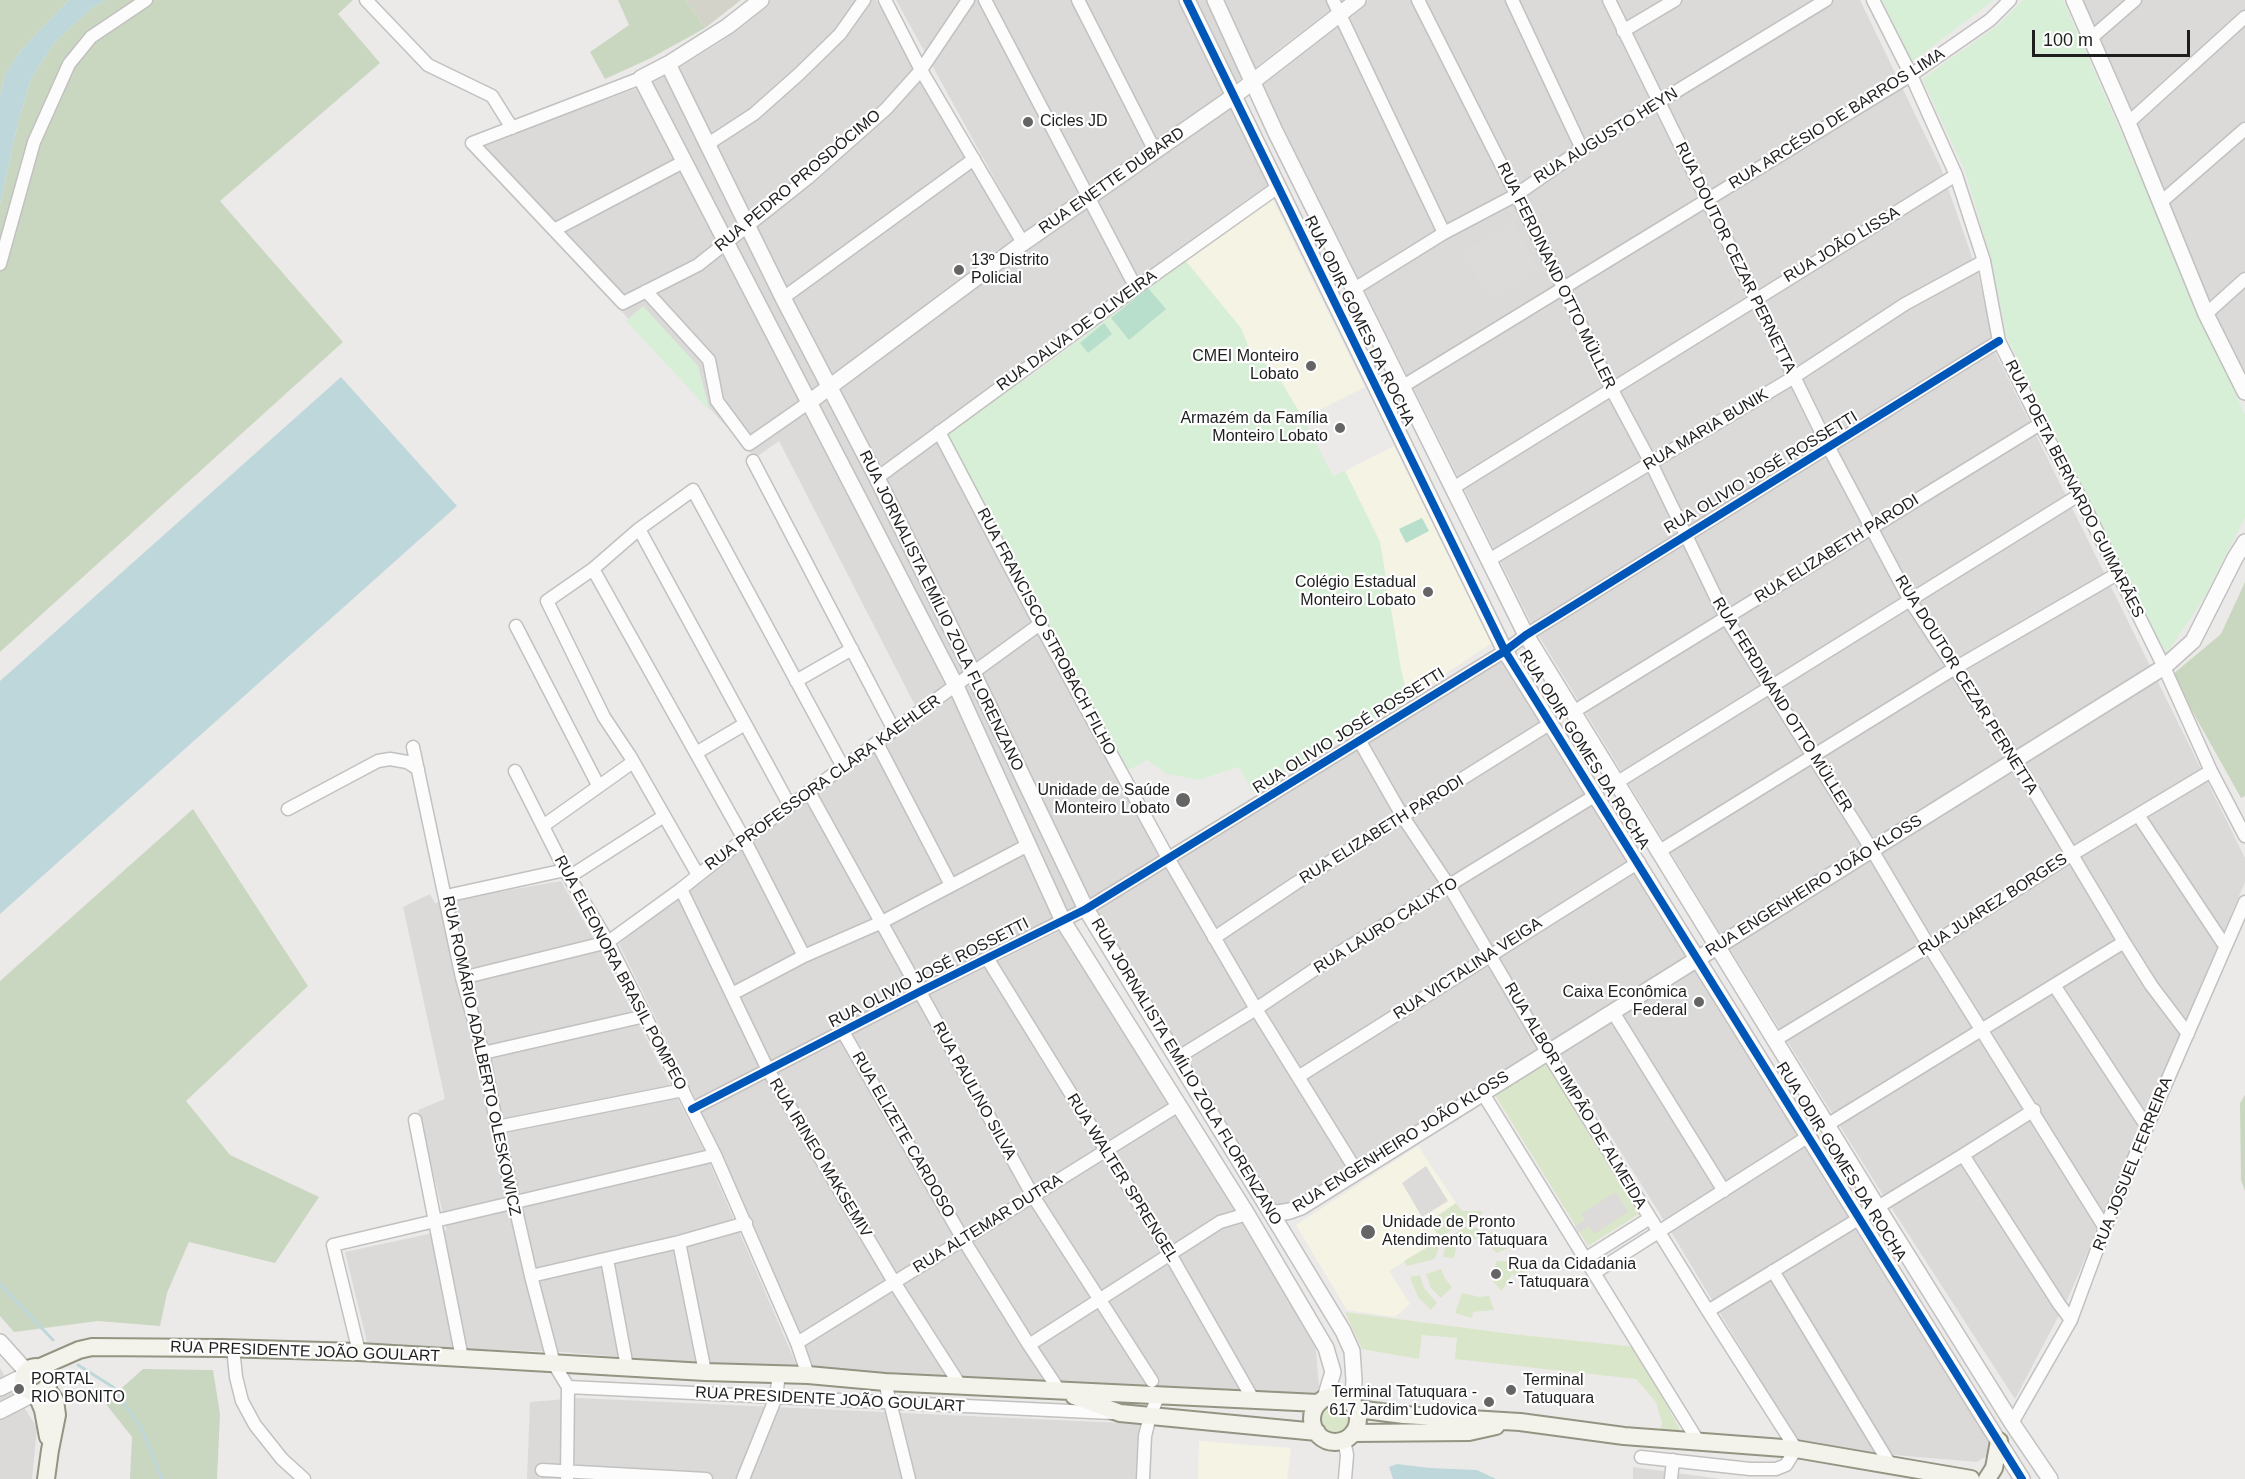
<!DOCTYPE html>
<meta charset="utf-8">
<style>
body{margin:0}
#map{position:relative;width:2245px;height:1479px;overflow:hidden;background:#eceae8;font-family:Arial,sans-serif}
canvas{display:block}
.scale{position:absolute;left:2032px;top:30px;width:158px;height:27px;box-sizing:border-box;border:3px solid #1e1e1e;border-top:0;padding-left:8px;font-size:18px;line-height:21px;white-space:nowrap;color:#1e1e1e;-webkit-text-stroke:4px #fff;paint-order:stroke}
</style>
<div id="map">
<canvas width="2245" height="1479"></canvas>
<div class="scale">100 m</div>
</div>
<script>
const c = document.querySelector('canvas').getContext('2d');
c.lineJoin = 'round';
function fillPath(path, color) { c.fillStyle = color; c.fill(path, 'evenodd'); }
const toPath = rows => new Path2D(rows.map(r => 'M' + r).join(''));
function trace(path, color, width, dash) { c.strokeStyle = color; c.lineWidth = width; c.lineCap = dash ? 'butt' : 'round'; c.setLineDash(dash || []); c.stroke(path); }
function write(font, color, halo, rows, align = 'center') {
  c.font = font + ' Arial,sans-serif'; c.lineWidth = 4.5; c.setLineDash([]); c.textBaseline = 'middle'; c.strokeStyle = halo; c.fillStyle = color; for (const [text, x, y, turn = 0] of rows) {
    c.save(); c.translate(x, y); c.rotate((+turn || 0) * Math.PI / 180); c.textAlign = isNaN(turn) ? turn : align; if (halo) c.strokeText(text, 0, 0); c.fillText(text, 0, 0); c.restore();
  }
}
fillPath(toPath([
 [771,0,876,0,1015,242,1229,106,1269,186,936,431,1164,858,1051,920,696,1100,619,944,790,806,922,719,779,441,755,458,473,148,635,89,680,67,722,41],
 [896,0,1343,0,1216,98,1025,234],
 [1369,0,1860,0,1941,168,1978,274,1995,352,2245,858,2245,882,2107,1207,2069,1296,2015,1399,1883,1195,1721,935,1531,623,1261,83],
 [2074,0,2245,0,2245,392],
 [1504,660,1688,959,1286,1208,1276,1204,1095,911,1367,742],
 [561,881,602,953,704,1150,797,1366,712,1364,562,1352,368,1346,345,1252,447,1230,418,1110,445,1099,403,907,430,894,435,903],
 [1064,929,1315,1340,1320,1398,811,1371,699,1109],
 [1696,967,1994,1444,1987,1456,1977,1462,1894,1455,1798,1443,1673,1235,1559,1053],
 [0,1368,37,1428,32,1479,0,1479],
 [578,1398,1143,1424,1140,1479,527,1479,530,1402],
 [1633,1467,1721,1479,1633,1479]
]), '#dbdad9');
fillPath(toPath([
 [1272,198,1365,387,1303,418,1277,375,1257,356,1251,353,1240,328,1185,260],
 [1394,446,1492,643,1408,698,1401,670,1380,542,1345,471],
 [1418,1146,1456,1203,1429,1221,1441,1239,1389,1271,1410,1304,1395,1317,1347,1310,1296,1225],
 [1199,1441,1291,1448,1287,1479,1198,1479]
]), '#f4f3e4');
fillPath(toPath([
 [686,0,741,0,705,28]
]), '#d4d3ca');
fillPath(toPath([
 [1546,1064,1639,1214,1588,1246,1495,1095],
 [1456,1203,1462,1211,1482,1211,1480,1222,1462,1222,1454,1227,1441,1239,1435,1259,1407,1266,1404,1261,1441,1239,1429,1222],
 [1465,1227,1479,1228,1477,1239,1464,1241,1456,1249,1454,1258,1443,1257,1444,1250,1451,1236],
 [1491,1231,1501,1239,1507,1249,1496,1253,1486,1241],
 [1496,1261,1527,1262,1525,1278,1512,1274,1507,1284,1501,1291,1490,1277,1494,1272],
 [1441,1269,1444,1277,1452,1287,1441,1298,1431,1288,1426,1274],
 [1420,1275,1424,1288,1437,1303,1431,1310,1418,1297,1412,1283,1410,1277],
 [1462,1293,1480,1297,1489,1296,1494,1310,1473,1312,1472,1318,1455,1313],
 [1345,1312,1511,1334,1636,1347,1680,1430,1660,1431,1662,1423,1656,1402,1636,1379,1455,1359,1457,1338,1422,1335,1419,1359,1362,1349],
 '1319 1419a16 16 0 1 1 32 0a16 16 0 1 1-32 0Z'
]), '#dae6ca');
fillPath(toPath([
 [0,0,69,0,23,48,5,74,0,97],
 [106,0,353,0,338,14,380,63,220,201,343,342,0,652,0,204,18,123,31,79,54,43,93,7],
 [618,0,686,0,705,28,651,58,605,79,590,52,629,25],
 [2245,582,2245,796,2241,798,2172,675,2221,634],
 [193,809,308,986,186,1101,230,1155,319,1197,275,1263,189,1242,167,1293,160,1326,98,1321,14,1332,0,1316,0,981],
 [2245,1095,2245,1191,2241,1180,2240,1103],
 [143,1369,213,1370,220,1414,217,1479,130,1479,132,1437,105,1403]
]), '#c9d7c0');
fillPath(toPath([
 [1882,0,1994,0,1912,62],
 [2023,0,2063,0,2245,415,2245,517,2203,600,2165,656,2007,338,1991,259,1965,171,1922,79,1997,26],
 [1185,260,1241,328,1251,353,1257,356,1277,375,1303,418,1333,476,1345,471,1380,542,1401,670,1408,698,1253,792,1239,767,1199,780,1167,774,1147,760,1126,772,944,429,1028,378],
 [643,306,698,366,710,411,626,321]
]), '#d8efd7');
fillPath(toPath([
 [1148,288,1166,309,1129,340,1111,318],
 [1104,323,1112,334,1088,353,1080,343],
 [1422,518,1429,531,1406,543,1399,529]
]), '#b8decc');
fillPath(toPath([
 [1512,220,1540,271,1491,301,1461,253],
 [1426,1166,1448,1201,1422,1217,1402,1183],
 [1616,1192,1628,1212,1594,1234,1589,1226,1578,1233,1575,1226,1585,1220,1581,1214]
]), '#dcdbda');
fillPath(toPath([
 [69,0,106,0,93,7,54,43,31,79,18,123,0,204,0,97,5,74,23,48],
 [341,377,457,506,0,914,0,681],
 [1397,1464,1430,1468,1477,1470,1496,1479,1393,1479,1389,1467]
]), '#bed7db');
trace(toPath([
 [0,1284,53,1340],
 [78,1365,113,1387,141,1427,162,1479]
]), '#bed7db', 3);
const minor = toPath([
 [366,0,428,65,492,96,512,128],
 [885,0,921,70,1023,243],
 [985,0,1136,288],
 [1078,0,1155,151],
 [1333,0,1444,233],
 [1418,0,1564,289,1612,390,1651,463,1725,616,1872,850,1929,946,2105,1228],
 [1512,0,1582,149],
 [1609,0,1829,448,1909,599,2016,761,2124,942,2151,985,2188,1034],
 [1873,0,1911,75,1956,175,1984,261,1999,341,2040,424,2079,495,2164,667,2211,771,2245,836],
 [1623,31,1675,0],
 [2090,39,2135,0],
 [641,78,472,143,623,303,698,265,809,177,886,109,921,70,968,0],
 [2128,123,2245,17],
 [708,144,754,114,799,74,840,34,864,0],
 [2160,203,2245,129],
 [554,230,685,161],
 [0,264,34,142,69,64,91,37,146,0],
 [1354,289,1444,233,1516,195,1582,149,1826,0],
 [646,291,709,360,717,401,749,444,808,403],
 [783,298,974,159],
 [2206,314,2245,279],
 [1382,399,1911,75,1990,20,2010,0],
 [939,432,1040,624,1168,858,1256,1009,1357,1172],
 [753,461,894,730],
 [877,478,1136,288,1278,187],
 [1453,488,1956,175],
 [639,529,790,806],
 [1489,560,1794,377,1905,304,1984,261],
 [593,569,744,839,804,956],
 [516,626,598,785],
 [796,681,852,649],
 [1573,712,2040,424],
 [1359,740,1403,817,1449,886,1547,1052,1708,1311,1796,1449,1786,1465,1776,1469,1750,1469,1641,1457],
 [877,743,951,885],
 [413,747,462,978,483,1053,497,1127,531,1276,554,1364,568,1387],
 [696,753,745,724],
 [515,771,565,870,608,942,715,1155,797,1343,808,1375],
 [1616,783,2079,495],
 [809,792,1033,1196,1152,1381],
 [288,809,378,761,390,759,407,762,418,769],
 [2138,815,2225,946],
 [543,826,633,762],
 [1658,852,1955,668,2117,574],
 [698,875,630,756,604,717,547,601,593,569,639,529,693,490,843,767],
 [569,877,664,816],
 [681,889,768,1070,894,1282,960,1385],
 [446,896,565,870],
 [1214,938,1296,883,1551,723],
 [987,958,1170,1254,1254,1401],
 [462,978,608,942,681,889,744,839,1040,624],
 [2054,985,2147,1127],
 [732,994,804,956,882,922,1028,845],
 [1613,1012,1724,1191],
 [843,1032,963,1239,1029,1345,1059,1390],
 [1775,1040,1929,946,2071,855,2211,771],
 [483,1053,645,1016],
 [1177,1058,1256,1009,1342,951,1596,795],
 [1298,1077,1639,862],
 [1482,1092,1698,1441],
 [692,1109,919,992,1086,909,1505,651,1526,635,1999,341],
 [415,1120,462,1358],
 [1827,1125,2124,942],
 [497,1127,683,1090],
 [1963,1155,2059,1304,2071,1320],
 [679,1242,705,1372],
 [607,1259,627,1367],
 [1585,1259,1650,1218],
 [1773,1271,1891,1466],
 [1594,1273,1809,1136],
 [531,1276,679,1242,746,1223],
 [1708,1311,1963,1155,2034,1110],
 [797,1343,1179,1105],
 [1029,1345,1220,1222,1247,1214],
 [233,1348,236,1377,242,1401,255,1425,282,1459,304,1479],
 [359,1352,333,1245,715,1155],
 [885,1382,909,1479],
 [568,1387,1112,1413],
 [2012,1423,2071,1320,2105,1228,2147,1127,2245,902],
 [1344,1440,1347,1455,1345,1479],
 [542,1470,706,1479],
 [567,1479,568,1387],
 [743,1479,776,1397,779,1374],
 [1143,1479,1145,1436,1150,1416,1157,1399,1166,1395],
 [1671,1479,1673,1460]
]);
const tertiary = toPath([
 [761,0,728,26,668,64,641,78,956,686,1063,921,1247,1214,1326,1348,1333,1372,1325,1398],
 [1187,0,1505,651,2022,1479],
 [1215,0,1275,131,1526,635,1878,1208,2012,1423,2050,1479],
 [2074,0,2128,123,2206,314,2245,392],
 [668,64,783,298,877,478,973,673,1086,909,1343,1331,1352,1351,1354,1380,1353,1403],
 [808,403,1023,243,1234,96,1358,0],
 [1272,1214,1290,1211,1301,1207,2164,667,2193,641,2235,558,2245,542],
 [0,1342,26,1371],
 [0,1388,24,1376],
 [0,1411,35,1393]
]);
const secondary = toPath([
 '23 1380a13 13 0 1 1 26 0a13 13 0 1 1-26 0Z',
 [38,1368,79,1350,92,1347,221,1348,359,1352,705,1372,808,1375,885,1382,1318,1403],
 [46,1388,55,1400,57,1415,50,1450,46,1479],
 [36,1393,43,1410,48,1437],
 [1074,1396,1120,1413,1317,1432],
 '1312 1419a23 23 0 1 1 46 0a23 23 0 1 1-46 0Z',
 [1357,1409,1404,1415,1520,1422,1624,1436,1796,1449,1971,1479],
 [1353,1433,1469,1432,1496,1426],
 [1987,1479,1994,1468,1999,1441]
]);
trace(minor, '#c2c1c0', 15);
trace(tertiary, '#c2c1c0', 18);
trace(secondary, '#939482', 20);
trace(minor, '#fcfcfc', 12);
trace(tertiary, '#fcfcfc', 15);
trace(secondary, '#f3f2eb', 16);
trace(toPath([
 [1187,0,1505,651,2022,1479],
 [692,1109,919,992,1086,909,1505,651,1526,635,1999,341]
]), '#0057b8', 8);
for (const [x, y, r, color] of [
 [1028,122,6,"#666565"],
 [959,270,6,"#666565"],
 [1311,366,6,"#666565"],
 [1340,428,6,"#666565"],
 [1428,592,6,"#666565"],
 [1183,800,8,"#666565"],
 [1699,1002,6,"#666565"],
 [1368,1232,8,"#666565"],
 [1496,1274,6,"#666565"],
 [19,1389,6,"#666565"],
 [1511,1390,6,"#666565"],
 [1489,1402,6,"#666565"]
]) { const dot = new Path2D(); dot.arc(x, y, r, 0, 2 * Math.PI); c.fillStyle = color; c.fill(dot); trace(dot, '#fff', 2); }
write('16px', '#1e1e1e', '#fff', [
 ["RUA ARCÉSIO DE BARROS LIMA",1837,119,-32],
 ["RUA AUGUSTO HEYN",1606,136,-32],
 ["RUA PEDRO PROSDÓCIMO",798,181,-40],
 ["RUA ENETTE DUBARD",1112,181,-35],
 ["RUA JOÃO LISSA",1842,245,-31],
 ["RUA DOUTOR CEZAR PERNETTA",1735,258,64],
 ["RUA FERDINAND OTTO MÜLLER",1556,276,64],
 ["RUA ODIR GOMES DA ROCHA",1359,321,64],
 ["RUA DALVA DE OLIVEIRA",1077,331,-36],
 ["RUA MARIA BUNIK",1706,430,-31],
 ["RUA OLIVIO JOSÉ ROSSETTI",1761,473,-31],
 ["RUA POETA BERNARDO GUIMARÃES",2074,489,63],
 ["RUA ELIZABETH PARODI",1837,549,-32],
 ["RUA JORNALISTA EMÍLIO ZOLA FLORENZANO",941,611,64],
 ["RUA FRANCISCO STROBACH FILHO",1046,632,62],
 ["RUA DOUTOR CEZAR PERNETTA",1966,685,58],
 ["RUA FERDINAND OTTO MÜLLER",1782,705,58],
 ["RUA OLIVIO JOSÉ ROSSETTI",1349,731,-32],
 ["RUA ODIR GOMES DA ROCHA",1584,750,58],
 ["RUA PROFESSORA CLARA KAEHLER",823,783,-36],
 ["RUA ELIZABETH PARODI",1382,830,-32],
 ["RUA ENGENHEIRO JOÃO KLOSS",1814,886,-32],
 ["RUA JUAREZ BORGES",1993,905,-33],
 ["RUA LAURO CALIXTO",1386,926,-32],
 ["RUA VICTALINA VEIGA",1468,969,-33],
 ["RUA ELEONORA BRASIL POMPEO",620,973,62],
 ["RUA OLIVIO JOSÉ ROSSETTI",929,973,-27],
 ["RUA ROMÁRIO ADALBERTO OLESKOWICZ",481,1056,78],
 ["RUA JORNALISTA EMÍLIO ZOLA FLORENZANO",1186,1072,59],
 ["RUA PAULINO SILVA",974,1091,61],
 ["RUA ALBOR PIMPÃO DE ALMEIDA",1575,1096,59],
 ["RUA ELIZETE CARDOSO",903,1135,60],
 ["RUA ENGENHEIRO JOÃO KLOSS",1401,1142,-32],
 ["RUA IRINEO MAKSEMIV",820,1158,59],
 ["RUA ODIR GOMES DA ROCHA",1841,1162,58],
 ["RUA JOSUEL FERREIRA",2133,1164,-68],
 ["RUA WALTER SPRENGEL",1122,1178,58],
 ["RUA ALTEMAR DUTRA",988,1224,-32],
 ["RUA PRESIDENTE JOÃO GOULART",305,1352,2],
 ["RUA PRESIDENTE JOÃO GOULART",830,1400,3]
]);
write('16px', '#1e1e1e', '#fff', [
 ["Cicles JD",1040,122],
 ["13º Distrito",971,261],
 ["Policial",971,279],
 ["CMEI Monteiro",1299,357,"right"],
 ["Lobato",1299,375,"right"],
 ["Armazém da Família",1328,419,"right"],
 ["Monteiro Lobato",1328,437,"right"],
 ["Colégio Estadual",1416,583,"right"],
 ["Monteiro Lobato",1416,601,"right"],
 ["Unidade de Saúde",1170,791,"right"],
 ["Monteiro Lobato",1170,809,"right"],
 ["Caixa Econômica",1687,993,"right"],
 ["Federal",1687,1011,"right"],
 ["Unidade de Pronto",1382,1223],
 ["Atendimento Tatuquara",1382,1241],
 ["Rua da Cidadania",1508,1265],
 ["- Tatuquara",1508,1283],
 ["PORTAL",31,1380],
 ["RIO BONITO",31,1398],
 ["Terminal",1523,1381],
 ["Tatuquara",1523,1399],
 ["Terminal Tatuquara -",1477,1393,"right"],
 ["617 Jardim Ludovica",1477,1411,"right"]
], 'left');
</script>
